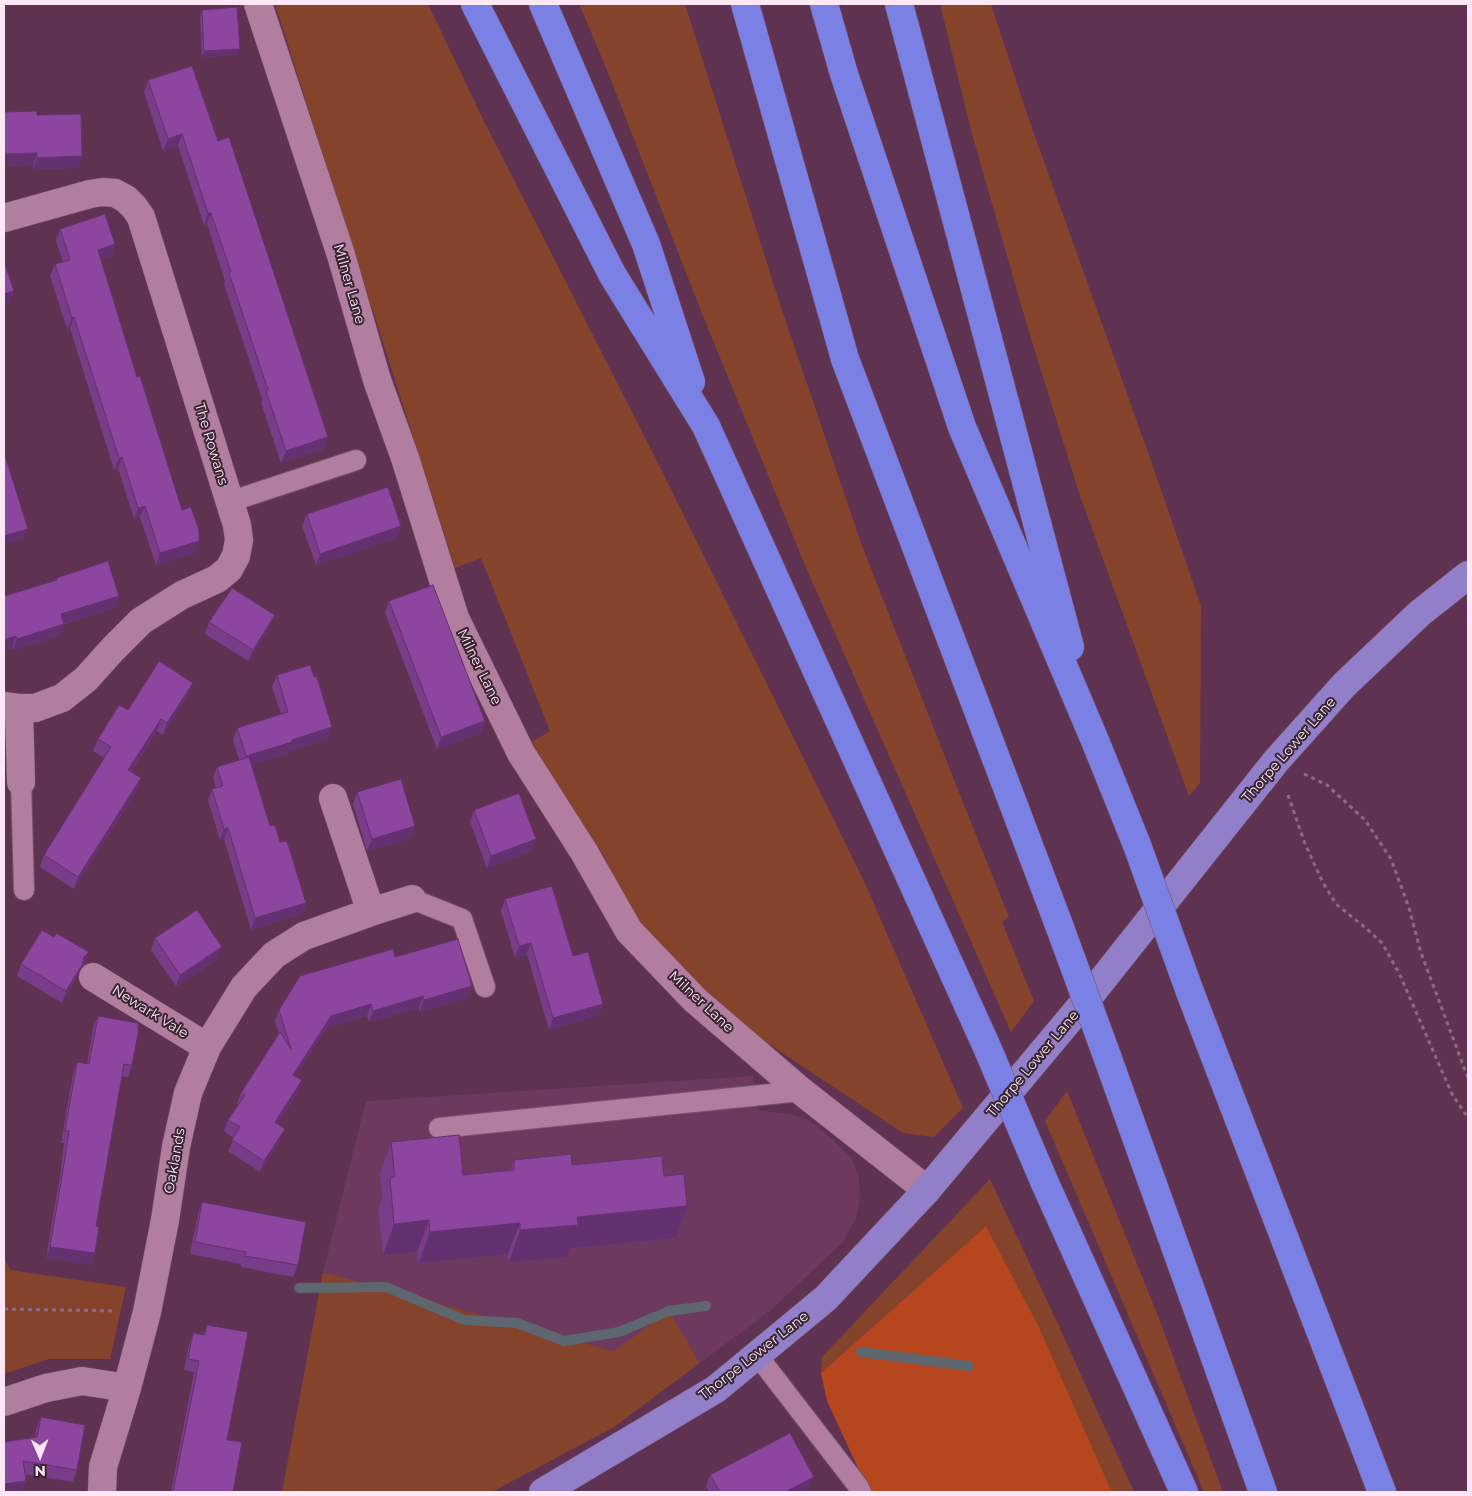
<!DOCTYPE html>
<style>
body{margin:0}
#map{position:relative;width:1472px;height:1496px;overflow:hidden;background:#5f3252;font-family:Montserrat,sans-serif}
canvas{display:block}
.frame{position:absolute;inset:0;border:5px solid #ffe8f6;pointer-events:none}
.north{position:absolute;left:15px;top:1431px;width:50px;height:50px;-webkit-text-stroke:4px #382331;paint-order:stroke;rotate:179deg;font-size:14px;font-weight:700;line-height:20px;text-align:center;color:#ffe8f6}
.north::after{content:'';display:block;margin:auto;width:18px;height:22px;background:#ffe8f6;clip-path:polygon(50% 0,100% 100%,50% 72%,0 100%)}
</style>
<div id="map">
<canvas width="1472" height="1496"></canvas>
<div class="frame"></div>
<div class="north">N</div>
</div>
<script>
const c = document.querySelector('canvas').getContext('2d');
c.lineJoin = 'round';
function fillPath(path, color) { c.fillStyle = color; c.fill(path, 'evenodd'); }
const toPath = rows => new Path2D(rows.map(r => 'M' + r).join(''));
function trace(path, color, width, dash) { c.strokeStyle = color; c.lineWidth = width; c.lineCap = dash ? 'butt' : 'round'; c.setLineDash(dash || []); c.stroke(path); }
function write(font, color, halo, rows, align = 'center') {
  c.font = font + ' Montserrat,sans-serif'; c.lineWidth = 4; c.setLineDash([]); c.textBaseline = 'middle'; c.strokeStyle = halo; c.fillStyle = color; for (const [text, x, y, turn = 0] of rows) {
    c.save(); c.translate(x, y); c.rotate((+turn || 0) * Math.PI / 180); c.textAlign = isNaN(turn) ? turn : align; if (halo) c.strokeText(text, 0, 0); c.fillText(text, 0, 0); c.restore();
  }
}
fillPath(toPath([
 [753,1076,757,1110,790,1114,809,1120,831,1138,851,1157,859,1177,860,1198,856,1218,843,1242,771,1310,700,1363,669,1312,614,1351,323,1272,366,1101]
]), '#6d395e');
fillPath(toPath([
 [275,4,428,4,482,117,660,467,864,881,963,1108,934,1137,903,1133,746,1029,672,960,623,906,605,857,573,813,532,742,550,731,481,558,455,568],
 [579,4,685,4,778,298,862,546,964,805,1009,917,1002,922,1034,1001,1011,1032,804,563,703,316,607,70],
 [940,4,991,4,1027,114,1149,455,1201,606,1200,783,1189,796,1079,493,1026,322,972,134],
 [1067,1091,1158,1316,1223,1492,1204,1492,1045,1121],
 [990,1179,1058,1324,1134,1492,1112,1492,1039,1327,986,1226,821,1373,822,1357],
 [4,1258,10,1270,126,1287,110,1359,49,1359,4,1374],
 [323,1272,614,1351,669,1311,700,1363,614,1427,492,1492,282,1492]
]), '#85432c');
fillPath(toPath([
 [986,1226,1039,1327,1112,1492,869,1492,827,1401,821,1373]
]), '#b5461d');
trace(toPath([
 [299,1288,386,1287,464,1320,517,1323,564,1341,619,1332,669,1311,706,1306],
 [861,1352,969,1366]
]), '#5e666f', 10);
const service = toPath([
 [229,502,356,460],
 [21,782,24,890],
 [412,899,462,919,485,987],
 [439,1128,801,1091],
 [757,1355,858,1486,861,1492]
]);
const minor = toPath([
 [258,4,341,255,377,380,405,458,455,618,521,753,584,852,629,931,695,1000,801,1091,927,1190],
 [4,218,90,194,103,192,115,193,126,199,134,207,141,217,237,525,239,540,236,556,229,569,217,579,182,595,141,621,113,649,86,679,62,698,35,708,19,708,4,706],
 [19,708,21,782],
 [333,798,371,912],
 [93,977,207,1047],
 [4,1402,46,1388,82,1381,127,1388],
 [102,1492,103,1467,127,1388,147,1312,165,1220,176,1147,188,1093,207,1047,244,987,274,955,304,936,371,912,412,899]
]);
const primary = toPath([
 [543,1492,716,1389,826,1298,927,1190,1091,994,1276,761,1344,685,1420,613,1468,575]
]);
const motorway = toPath([
 [475,4,612,274,706,426,986,1045],
 [543,4,646,244,691,382],
 [745,4,845,359,1059,925],
 [824,4,844,74,962,427,1096,743,1137,845],
 [899,4,1070,647],
 [1190,992,1382,1492],
 [1107,1056,1263,1492],
 [1044,1181,1184,1492]
]);
trace(service, '#78526c', 22);
trace(minor, '#78526c', 29);
trace(primary, '#78526c', 29);
trace(motorway, '#78526c', 29);
trace(toPath([
 [1304,774,1327,785,1365,820,1391,859,1409,908,1421,953,1468,1078],
 [1288,795,1304,841,1322,881,1336,904,1367,929,1382,943,1399,973,1452,1094,1468,1118],
 [4,1309,116,1311]
]), '#8f6983', 3, [4, 4]);
trace(service, '#b17ea0', 20);
trace(minor, '#b17ea0', 28);
trace(primary, '#917fc9', 28);
trace(motorway, '#7b80e5', 28);
const motorwayBridge = toPath([
 [1137,845,1190,992],
 [1059,925,1107,1056],
 [986,1045,1044,1181]
]);
trace(motorwayBridge, '#78526c', 29, []);
trace(motorwayBridge, '#7b80e5', 28);
fillPath(toPath([
 [202,10,238,55,202,57,200,16],
 [192,66,324,449,281,463,261,403,262,399,224,284,225,281,207,224,204,225,178,146,163,151,144,92,148,80],
 [4,112,37,115,82,156,78,168,33,169,33,165,4,166],
 [60,229,115,244,111,256,101,259,137,377,182,510,199,541,194,553,156,565,140,517,134,519,118,468,114,470,70,328,67,329,50,276,55,264,63,262,56,241],
 [307,514,401,526,397,538,316,565,302,526],
 [56,578,119,596,114,608,64,624,59,636,13,650,12,648,4,650,55,580],
 [389,601,485,721,481,733,437,749,385,613],
 [209,622,270,627,248,661,205,634],
 [277,675,314,677,332,727,328,739,289,751,288,754,251,765,270,826,280,842,306,903,302,914,251,930,224,839,220,840,208,800,212,789,216,788,213,778,217,767,239,760,233,740,237,728,281,714,272,687],
 [193,683,188,694,163,735,157,731,131,772,141,778,137,790,74,889,40,867,44,855,104,758,93,751,98,739,128,710],
 [357,792,415,826,411,838,367,851,353,804],
 [474,810,532,851,487,868,470,822],
 [505,899,573,956,603,1004,599,1015,549,1030,527,954,515,958,501,911],
 [54,937,89,952,85,964,81,968,77,977,62,1003,17,976,21,964],
 [155,938,218,959,176,986,151,950],
 [395,957,472,986,467,998,420,1012,419,1008,369,1022,367,1016,327,1028,295,1076,298,1092,277,1124,280,1140,260,1172,228,1151,234,1138,224,1131,228,1120,238,1105,237,1104,241,1093,279,1034,275,1021,279,1010],
 [98,1016,132,1065,128,1077,122,1076,96,1226,95,1253,91,1265,46,1258,61,1170,64,1143,61,1143,73,1074,77,1062,87,1064,93,1028],
 [391,1142,463,1175,510,1171,514,1160,572,1165,664,1176,687,1206,676,1238,570,1248,567,1257,509,1262,508,1254,419,1263,417,1252,383,1255,378,1209,382,1198,380,1174],
 [202,1202,298,1265,293,1277,241,1267,241,1264,190,1254,198,1214],
 [207,1325,227,1440,233,1492,171,1492,194,1372,184,1370,189,1345,193,1333,203,1335],
 [41,1417,77,1470,73,1482,24,1474,4,1492,35,1438,36,1429],
 [710,1475,809,1489,803,1492,709,1492,706,1486]
]), '#793c89');
fillPath(toPath([
 [240,49,238,55,202,57,204,51],
 [182,134,178,146,163,151,168,139],
 [37,153,33,165,4,166,4,154],
 [82,156,78,168,33,169,37,158],
 [208,213,211,213,207,224,204,225],
 [115,244,111,256,94,262,98,250],
 [14,291,10,303,4,305,4,294],
 [74,317,70,328,67,329,72,318],
 [328,437,324,449,281,463,286,451],
 [122,457,118,468,114,470,119,458],
 [145,506,140,517,134,519,138,508],
 [401,526,397,538,316,565,320,554],
 [28,529,24,539,4,545,4,536],
 [199,541,194,553,156,565,160,553],
 [119,596,114,608,56,626,61,614],
 [275,615,270,627,248,661,253,650],
 [64,624,59,636,13,650,17,639],
 [16,636,12,648,4,650,4,640],
 [193,683,188,694,163,735,167,723],
 [161,719,157,731,124,782,128,770],
 [485,721,481,733,437,749,441,737],
 [332,727,328,739,289,751,288,754,242,768,246,756,292,740],
 [141,778,137,790,74,889,78,877],
 [415,826,411,838,367,851,372,839],
 [228,828,224,839,220,840,224,829],
 [536,839,532,851,487,868,491,856],
 [306,903,302,914,251,930,255,918],
 [531,943,527,954,515,958,519,946],
 [222,947,218,959,176,986,180,975],
 [89,952,85,964,81,968,77,977,62,1003,66,991,84,957],
 [472,986,467,998,420,1012,424,1000],
 [423,996,419,1008,369,1022,373,1011],
 [371,1004,367,1016,327,1028,289,1086,293,1075,331,1016],
 [603,1004,599,1015,549,1030,553,1018],
 [302,1080,298,1092,270,1134,275,1122],
 [285,1129,280,1140,260,1172,264,1161],
 [687,1206,676,1238,570,1248,567,1257,509,1262,520,1230,577,1217],
 [429,1220,417,1252,383,1255,394,1224],
 [520,1223,508,1254,419,1263,430,1232],
 [50,1247,95,1253,91,1265,46,1258],
 [814,1477,809,1489,803,1492,785,1492],
 [26,1481,21,1492,4,1492,4,1484]
]), '#63316f');
const building = toPath([
 [237,7,240,49,204,51,202,10,237,7],
 [192,66,218,141,229,137,328,437,286,451,266,391,268,390,229,273,231,272,211,213,208,213,182,134,168,139,148,80,192,66],
 [37,111,37,115,81,114,82,156,37,158,37,153,4,154,4,112,37,111],
 [105,214,115,244,98,250,137,377,140,376,182,510,191,507,199,530,199,541,160,553,145,506,138,508,122,457,119,458,74,317,72,318,55,264,70,260,60,229,105,214],
 [4,261,14,291,4,294,4,261],
 [4,452,28,529,4,536,4,452],
 [388,487,401,526,320,554,307,514,388,487],
 [108,561,119,596,61,614,64,624,17,639,16,636,4,640,4,596,57,580,56,578,108,561],
 [433,585,485,721,441,737,389,601,433,585],
 [232,588,275,615,253,650,209,622,232,588],
 [159,661,193,683,167,723,161,719,128,770,141,778,78,877,44,855,111,747,98,739,119,705,128,710,159,661],
 [310,665,314,677,317,677,332,727,292,740,292,742,246,756,237,728,288,712,277,675,310,665],
 [249,757,270,826,275,825,280,842,287,841,306,903,255,918,228,828,224,829,212,789,223,786,217,767,249,757],
 [401,779,415,826,372,839,357,792,401,779],
 [519,793,536,839,491,856,474,810,519,793],
 [552,886,573,956,588,952,603,1004,553,1018,531,943,519,946,505,899,552,886],
 [197,910,222,947,180,975,155,938,197,910],
 [42,930,54,937,56,933,89,952,84,957,82,965,66,991,21,964,42,930],
 [458,939,472,986,424,1000,423,996,373,1011,371,1004,331,1016,293,1075,302,1080,275,1122,285,1129,264,1161,232,1140,240,1127,228,1120,245,1095,241,1093,280,1032,291,1049,279,1010,300,976,393,949,395,957,458,939],
 [98,1016,138,1023,138,1034,132,1065,124,1064,96,1226,99,1227,95,1253,50,1247,65,1158,69,1131,65,1131,77,1062,89,1064,98,1016],
 [459,1135,463,1175,514,1170,514,1160,571,1154,572,1165,662,1156,664,1176,684,1174,687,1206,577,1217,578,1225,520,1230,520,1223,430,1232,429,1220,394,1224,390,1178,395,1177,391,1142,459,1135],
 [202,1202,306,1222,298,1265,245,1256,246,1252,195,1242,202,1202],
 [207,1325,248,1332,227,1440,242,1442,233,1492,173,1492,199,1361,188,1359,193,1333,205,1335,207,1325],
 [41,1417,85,1425,77,1470,23,1461,26,1481,4,1484,4,1442,37,1437,41,1417],
 [790,1433,814,1477,785,1492,720,1492,710,1475,790,1433]
]);
fillPath(building, '#8d469f');
trace(building, '#63316f', 1);
write('14px', '#ffe8f6', '#382331', [
 ["Milner Lane",349,284,74],
 ["The Rowans",211,444,73],
 ["Milner Lane",479,667,64],
 ["Thorpe Lower Lane",1289,750,-49],
 ["Milner Lane",701,1002,43],
 ["Newark Vale",150,1012,32],
 ["Thorpe Lower Lane",1033,1064,-50],
 ["Oaklands",175,1161,-80],
 ["Thorpe Lower Lane",754,1356,-38]
]);
</script>
